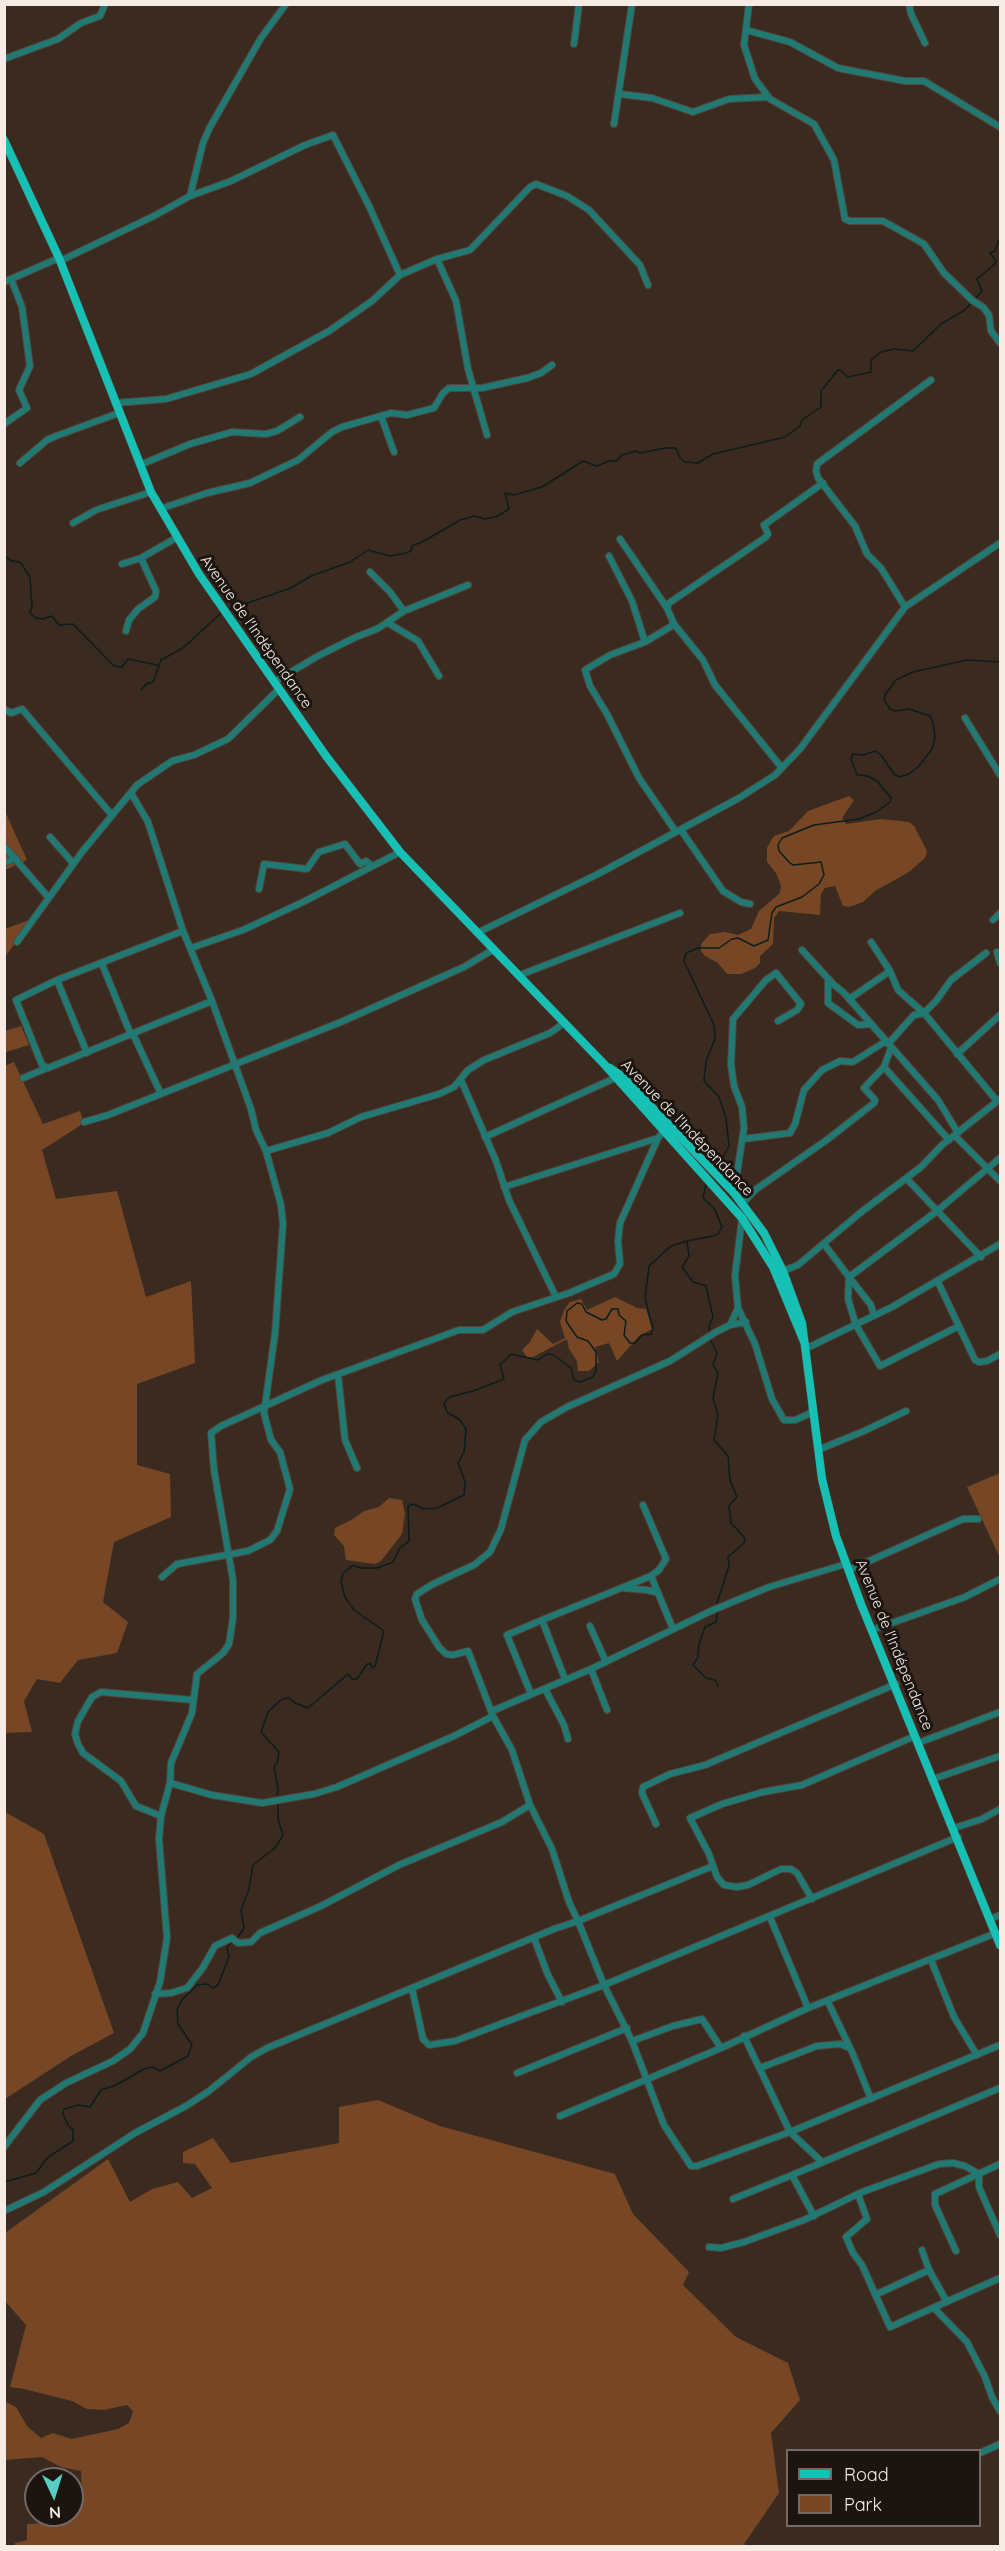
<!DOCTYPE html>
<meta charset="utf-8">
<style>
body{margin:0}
#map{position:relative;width:1005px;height:2551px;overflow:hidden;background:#3a2a1f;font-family:Quicksand,sans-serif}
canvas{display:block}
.frame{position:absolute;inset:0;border:6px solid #f7ece5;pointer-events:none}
.legend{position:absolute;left:786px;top:2449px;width:195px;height:78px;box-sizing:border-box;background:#1c140f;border:2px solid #746a65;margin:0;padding:8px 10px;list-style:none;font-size:18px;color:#f7ece5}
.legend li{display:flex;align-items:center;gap:12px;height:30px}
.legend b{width:30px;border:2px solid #746a65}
.north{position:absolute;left:24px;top:2467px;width:60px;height:60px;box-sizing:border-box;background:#1c140f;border:2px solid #746a65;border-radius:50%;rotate:176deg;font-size:16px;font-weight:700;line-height:24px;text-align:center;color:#f7ece5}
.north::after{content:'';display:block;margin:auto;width:21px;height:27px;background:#56cec4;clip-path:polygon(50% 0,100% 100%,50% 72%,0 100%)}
</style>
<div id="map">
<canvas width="1005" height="2551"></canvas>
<div class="frame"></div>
<ul class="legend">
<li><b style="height:8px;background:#17c0b5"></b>Road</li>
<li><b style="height:16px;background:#774725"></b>Park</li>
</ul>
<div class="north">N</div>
</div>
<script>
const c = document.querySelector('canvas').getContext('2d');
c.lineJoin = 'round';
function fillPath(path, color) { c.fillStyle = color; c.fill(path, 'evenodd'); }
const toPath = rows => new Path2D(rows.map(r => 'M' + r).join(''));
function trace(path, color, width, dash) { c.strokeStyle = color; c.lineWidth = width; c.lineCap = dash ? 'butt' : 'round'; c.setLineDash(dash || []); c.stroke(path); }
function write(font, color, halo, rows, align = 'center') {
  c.font = font + ' Quicksand,sans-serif'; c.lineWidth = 6; c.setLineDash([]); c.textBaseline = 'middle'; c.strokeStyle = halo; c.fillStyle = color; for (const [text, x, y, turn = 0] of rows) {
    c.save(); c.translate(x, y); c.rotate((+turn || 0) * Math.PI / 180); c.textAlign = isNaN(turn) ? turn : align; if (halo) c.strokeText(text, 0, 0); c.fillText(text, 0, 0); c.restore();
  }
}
fillPath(toPath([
 [849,796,854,800,842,818,846,824,881,819,909,822,914,826,927,851,925,858,909,872,875,891,863,902,849,907,843,906,835,886,825,888,821,894,820,915,779,911,774,918,773,944,760,956,760,963,755,968,741,974,727,974,718,963,705,956,701,951,701,944,710,934,725,932,738,935,751,929,759,911,780,893,781,886,776,873,767,862,767,848,770,842,774,836,789,831,808,811],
 [4,809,27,860,5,870,4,870],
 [32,919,5,957,5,929],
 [21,1026,29,1045,6,1052,5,1031],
 [14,1062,43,1124,80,1111,84,1123,42,1150,56,1199,117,1191,146,1297,191,1281,195,1363,137,1384,137,1465,170,1474,171,1517,114,1542,103,1602,128,1622,117,1653,78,1660,60,1683,37,1679,24,1701,32,1732,5,1733,4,1066],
 [615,1297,637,1308,646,1309,652,1329,639,1336,617,1361,609,1343,595,1347,599,1362,589,1371,578,1371,577,1361,569,1349,567,1339,533,1357,527,1357,522,1350,530,1342,537,1329,553,1344,565,1338,560,1322,564,1310,570,1302,581,1299,587,1310],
 [1000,1473,1000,1558,967,1487],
 [389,1498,402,1500,405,1514,402,1534,381,1561,375,1564,346,1560,344,1546,334,1535,335,1528,353,1519,364,1511,379,1507],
 [5,1812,44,1834,114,2033,71,2056,5,2099],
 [378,2100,440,2126,615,2174,633,2214,689,2272,683,2285,736,2337,788,2363,800,2400,771,2433,779,2493,744,2544,748,2546,15,2546,15,2543,27,2540,27,2524,65,2522,78,2513,82,2499,81,2471,61,2467,42,2457,5,2460,6,2402,16,2407,27,2426,41,2438,53,2433,72,2439,118,2429,129,2423,133,2411,127,2405,104,2410,87,2409,72,2401,24,2389,10,2387,26,2325,5,2301,5,2233,108,2159,130,2202,152,2189,178,2182,192,2198,212,2188,195,2164,183,2163,183,2152,213,2138,231,2163,339,2143,339,2107]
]), '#774725');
trace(toPath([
 [975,299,982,291,977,279,995,264,996,261,990,253,995,251,1000,238],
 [4,556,12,561,20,562,30,577,32,606,30,613,36,618,43,619,52,616,59,625,73,624,114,666,122,667,128,659,157,665],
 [230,609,291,588,311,576,350,562,368,550,390,556,402,554,411,551,412,546,424,541,460,520,475,516,484,519,496,517,509,509,505,493,514,495,542,487,583,461,597,466,609,461,616,461,622,455,636,451,640,453,665,448,676,448,680,458,685,462,698,463,713,454,785,437,800,426,802,420,821,407,821,391,838,370,840,370,848,377,871,372,871,360,881,352,894,349,913,351,941,324,965,310,971,303],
 [141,690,146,684,153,682,161,660,183,648,220,614],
 [716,1170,729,1146,726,1118,719,1097,704,1081,706,1061,715,1039,714,1025,684,961,686,953,698,948,719,948,732,939,738,938,754,946,768,940,772,913,776,907,802,897,819,884,824,875,821,862,793,865,789,862,779,851,778,845,782,838,814,825,859,819,876,812,890,802,891,798,877,781,868,776,857,775,851,759,853,754,863,755,875,751,881,755,894,774,900,777,909,774,919,766,932,749,935,737,933,722,930,716,909,709,895,711,890,709,884,700,885,695,896,680,913,672,967,660,1000,662],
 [687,1241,689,1256,682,1267,693,1282,706,1286,713,1317,709,1327,710,1334],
 [710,1339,717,1353,713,1365,718,1373,713,1398,718,1415,714,1440,728,1456,730,1480,737,1497,729,1506,731,1523,745,1538,744,1543,728,1557,729,1566,716,1606],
 [718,1611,716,1622,705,1627,699,1644,698,1657,693,1665,706,1678,715,1680,718,1686],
 [277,1798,278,1789,274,1766,277,1764,279,1752,261,1732,268,1712,282,1699,289,1698,295,1703,308,1708,348,1674,352,1679,357,1679,367,1664,371,1664,372,1668,375,1666,384,1631,354,1610,345,1597,341,1582,343,1573,353,1565,360,1568,377,1568,393,1562,400,1548,409,1541,408,1506,413,1504,424,1509,437,1508,464,1495,465,1482,458,1463,464,1452,466,1429,460,1420,447,1412,444,1403,450,1397,473,1391,504,1379,500,1365,511,1354,538,1360,547,1354,554,1355,571,1368,574,1380,580,1382,593,1377,596,1370,596,1352,588,1341,577,1337,566,1321,567,1311,577,1303,582,1304,586,1312,602,1320,606,1319,612,1309,618,1309,619,1315,626,1321,624,1335,630,1343,635,1343,642,1335,651,1334,653,1329,645,1298,649,1266,671,1246,687,1241,713,1236,718,1234,722,1227,714,1208,703,1198,706,1184],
 [237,1938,244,1928,241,1910,249,1889,253,1865,275,1848,283,1835,278,1819,278,1803],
 [4,2182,36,2173,47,2158,73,2141,73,2130,68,2125,63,2114,64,2109,78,2105,90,2107,101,2090,116,2085,144,2069,153,2067,160,2071,188,2056,192,2045,178,2024,177,2010,181,2001,197,1985,207,1984,213,1988,218,1985,229,1957,227,1947,233,1941]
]), '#0b1d1c', 1.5);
const minor = toPath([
 [749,4,744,45,755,79,770,99,814,124,834,160,845,219,849,221,883,221,924,244,944,273,973,301,983,307,989,315,991,331,1000,343],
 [909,4,911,14,925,43],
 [746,30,790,42,838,68,905,81,924,81,1000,127],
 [574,44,579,4],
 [4,59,58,39,81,23,100,16,105,4],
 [620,94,652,98,693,112,729,99,768,97],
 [614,124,632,4],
 [190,196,203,143,210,127,261,38,286,4],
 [437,259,456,301,468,369,487,435],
 [60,261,154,216,190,196,231,181,305,145,333,135,369,206,400,275],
 [4,282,59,258],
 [115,403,166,399,251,374,329,331,372,301,400,275,437,259,470,250,530,187,536,184,567,196,589,210,640,265,648,285],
 [381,416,394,452],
 [4,424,27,408,19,390,30,366,22,307,11,279],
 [20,463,47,440,56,436,119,413],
 [140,465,190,444,232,432,266,434,277,431,300,417],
 [160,509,207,493,250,483,298,460,332,432,342,427,391,413,407,415,434,408,443,393,449,388,482,388,527,378,541,373,552,365],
 [73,523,96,510,151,492],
 [620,539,667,608],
 [609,556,632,601,645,642],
 [122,564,141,558,176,538],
 [370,572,390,592,404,611],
 [905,607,881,568,867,554,855,526,818,478,816,471,817,464,931,380],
 [388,623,418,641,439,676],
 [674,624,703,660,715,685,782,768],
 [126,631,129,620,138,609,155,597,156,591,141,558],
 [274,682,318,656,356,637,377,629,404,611,468,585],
 [4,709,11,713,22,709,111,814],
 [965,718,1000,775],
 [131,793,148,822,183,931,212,1001,251,1109,256,1130,266,1151,281,1205,283,1224,275,1334,264,1413,271,1440,280,1452,290,1489,277,1531,270,1540,248,1551,177,1564,162,1577],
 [681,830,723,891,741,902,750,904],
 [676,832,639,778,607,714,590,686,585,670,610,655,645,642,670,627,674,624,667,608,669,603,766,537,768,534,764,525,823,483],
 [50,837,73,863],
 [4,846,48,897],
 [4,863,16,858],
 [259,889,264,864,307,869,319,852,345,844,360,864,366,861,372,866],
 [993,920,1000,913],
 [477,933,598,874,739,798,775,775,800,749,905,607,1000,543],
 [17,942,82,852,137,785,172,761,194,755,228,739,279,689],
 [871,942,890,971,898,990,924,1013,997,1101],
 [191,948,243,930,303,902,400,852],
 [802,950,833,984,844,993,938,1100,958,1133],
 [997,952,1000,963],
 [102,964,131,1035],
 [520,975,680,913],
 [828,979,828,1003,858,1025,871,1024],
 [57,980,16,1000,42,1065,48,1068,212,1001],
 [849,999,890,971],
 [133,1034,161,1094],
 [888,1044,914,1015,924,1013,936,1001,951,980,986,953],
 [87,1053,57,980,183,931],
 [957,1054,1000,1015],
 [884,1067,949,1140],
 [23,1078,47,1068],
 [461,1080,496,1161,509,1200,556,1297],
 [84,1122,108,1115,341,1022,464,967,494,949],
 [955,1136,1000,1181],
 [485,1137,615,1078],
 [743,1139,790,1133,795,1124,804,1090,822,1070,840,1061,853,1062,886,1041],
 [266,1151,328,1133,361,1117,439,1094,454,1087,468,1070,484,1060,550,1033,564,1023],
 [907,1179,981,1257],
 [504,1187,658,1138,663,1132],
 [734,1193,744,1128,742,1107,734,1086,731,1064,733,1019,766,980,776,973,801,1004,797,1010,778,1021],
 [743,1203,755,1190,828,1139,874,1103,875,1100,864,1088,884,1067,891,1048],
 [742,1218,735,1276,738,1308,755,1344,772,1399,784,1420,795,1420,809,1414,813,1409],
 [824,1244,849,1277,848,1299,856,1325,880,1366,959,1326],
 [783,1271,798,1265,860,1213,921,1167,942,1145,1000,1099],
 [938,1282,975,1360,979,1362,987,1361,1000,1354],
 [874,1316,871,1305,849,1277,937,1211,1000,1158],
 [730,1325,738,1308],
 [805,1349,892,1307,1000,1244],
 [338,1375,345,1440,357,1468],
 [818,1450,864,1431,906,1411],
 [643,1505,666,1559,659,1570,651,1576,673,1629],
 [849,1570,963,1519,978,1519],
 [623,1588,647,1590,658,1593],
 [542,1620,651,1576],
 [590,1626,606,1662],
 [872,1630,965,1597,1000,1579],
 [591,1669,607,1710],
 [545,1689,564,1725,568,1739],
 [531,1694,507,1635,542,1620,565,1679],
 [492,1711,591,1669,713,1610,769,1587,846,1564],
 [918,1743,1000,1712],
 [933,1779,1000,1756],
 [170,1783,212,1795,262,1803,314,1794,337,1787,454,1736,493,1716],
 [161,1816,136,1806,121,1781,83,1753,78,1744,75,1734,78,1721,92,1697,101,1692,193,1700],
 [656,1824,642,1793,643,1787,670,1774,705,1765,896,1684],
 [954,1828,982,1819,1000,1809],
 [713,1866,578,1921,569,1902,552,1849,530,1805,512,1750,493,1716,468,1651,453,1655,446,1654,439,1647,422,1620,415,1599,417,1594,433,1584,474,1565,490,1552,501,1529,525,1440,541,1422,567,1407,670,1361,716,1332,730,1325,746,1322],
 [812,1899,797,1873,791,1869,781,1869,748,1885,737,1887,724,1885,717,1877,709,1854,690,1818,722,1804,763,1792,802,1785,915,1736],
 [770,1917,808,2008],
 [990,1919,1000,1915],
 [534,1938,548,1975,562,2002],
 [931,1960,954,2017,977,2055],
 [412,1988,423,2039,429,2045,455,2041,604,1985,632,2041,664,2125,691,2166,697,2166,790,2132,1000,2045],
 [155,1994,171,1993,187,1988,202,1969,215,1946,219,1944,232,1938,238,1943,251,1942,260,1933,321,1906,399,1865,502,1822,530,1805],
 [828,2002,853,2054,871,2099],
 [744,2036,790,2132,822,2162],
 [632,2041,673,2026,702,2019,721,2048],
 [760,2068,817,2046,840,2044,850,2048],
 [517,2073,627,2028],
 [560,2116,721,2048,808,2008,996,1933],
 [4,2147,40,2100,66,2083,113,2061,130,2049,143,2033,160,1982,167,1938,159,1839,161,1816,170,1783,171,1763,192,1713,197,1674,223,1653,229,1644,233,1618,233,1580,214,1470,211,1433,221,1426,322,1380,459,1330,483,1330,512,1312,569,1293,614,1274,620,1264,618,1241,620,1223,658,1138],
 [792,2175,1000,2088],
 [858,2194,867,2219,846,2237,853,2253,862,2265,890,2327,1000,2278],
 [733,2199,792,2175,814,2216],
 [4,2211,44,2192,135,2133,186,2106,209,2091,251,2057,267,2048,554,1929,578,1921,604,1985,958,1837],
 [709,2247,721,2248,744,2242,804,2220,862,2192,939,2164,953,2163,965,2166,979,2174,979,2187,1000,2235],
 [922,2250,929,2270,947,2302],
 [956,2251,935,2205,935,2194,1000,2164],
 [875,2295,929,2270],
 [934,2308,967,2342,985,2377,992,2397,1000,2411],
 [980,2453,1000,2444]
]);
const major = toPath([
 [4,140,59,258,151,492,199,574,326,756,400,852,604,1064,742,1218,773,1267,805,1344],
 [610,1068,623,1077,734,1193,764,1233,783,1271,802,1323,822,1479,836,1536,861,1604,1000,1945]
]);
trace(minor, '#54453b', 8);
trace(major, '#54453b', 9);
trace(minor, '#207a73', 6);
trace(major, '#17c0b5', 8);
write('15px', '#f7ece5', '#1c140f', [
 ["Avenue de l'Indépendance",256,632,55],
 ["Avenue de l'Indépendance",687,1128,46],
 ["Avenue de l'Indépendance",894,1645,68]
]);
</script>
